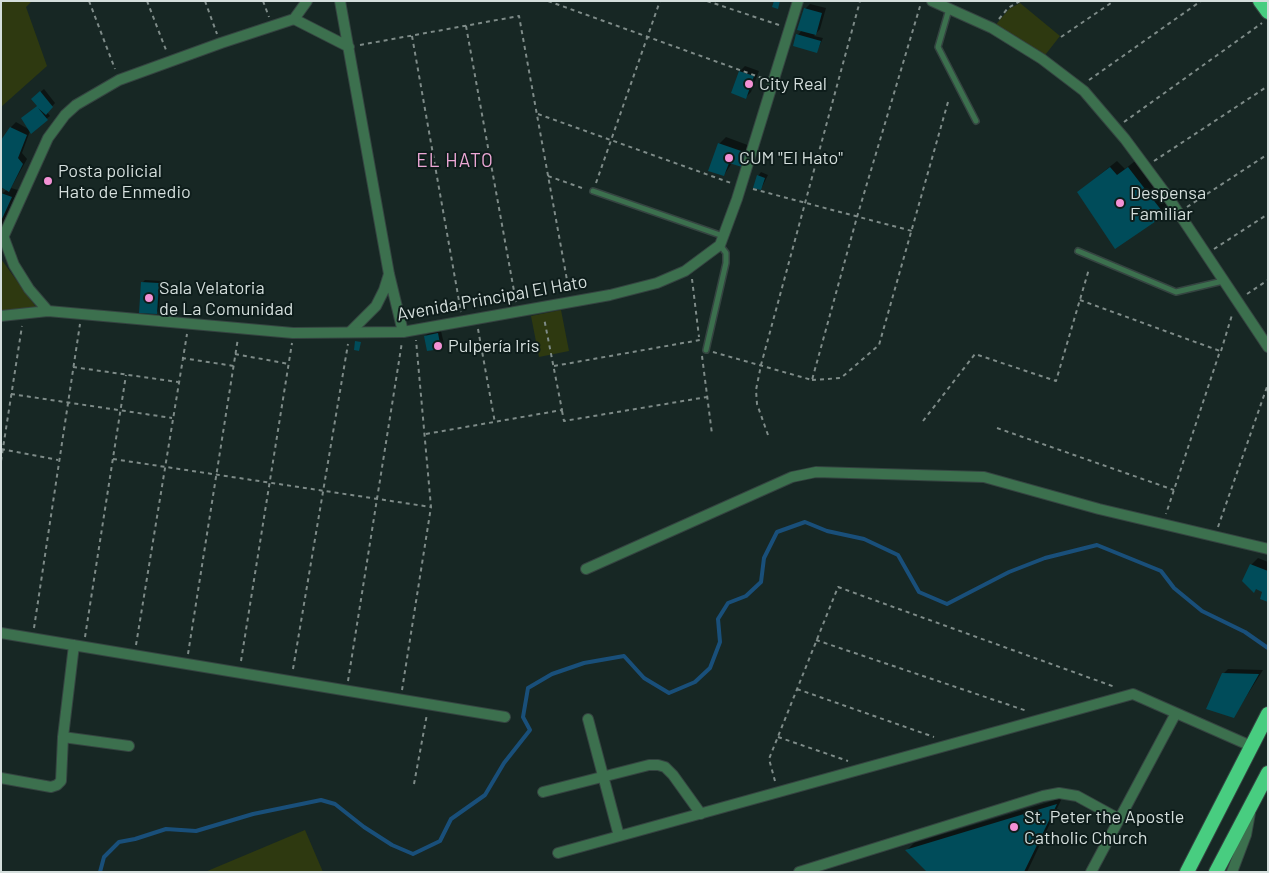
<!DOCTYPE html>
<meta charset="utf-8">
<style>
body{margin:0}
#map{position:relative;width:1269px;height:873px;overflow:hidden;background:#172724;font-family:Barlow,sans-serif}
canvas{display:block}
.frame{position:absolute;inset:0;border:2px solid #d4dedc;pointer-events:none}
</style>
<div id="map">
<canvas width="1269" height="873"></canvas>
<div class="frame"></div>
</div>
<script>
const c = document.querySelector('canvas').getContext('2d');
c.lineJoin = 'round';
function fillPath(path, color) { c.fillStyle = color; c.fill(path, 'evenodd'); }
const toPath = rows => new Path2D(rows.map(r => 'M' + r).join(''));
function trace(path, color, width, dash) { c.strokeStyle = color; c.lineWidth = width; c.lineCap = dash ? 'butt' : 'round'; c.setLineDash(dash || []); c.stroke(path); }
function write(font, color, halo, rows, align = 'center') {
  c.font = font + ' Barlow,sans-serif'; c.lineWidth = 4; c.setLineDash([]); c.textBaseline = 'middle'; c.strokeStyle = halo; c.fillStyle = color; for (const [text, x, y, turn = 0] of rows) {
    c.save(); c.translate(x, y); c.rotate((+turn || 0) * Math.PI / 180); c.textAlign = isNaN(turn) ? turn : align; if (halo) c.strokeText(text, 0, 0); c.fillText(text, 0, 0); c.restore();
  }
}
fillPath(toPath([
 [1,1,32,1,26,7,47,66,1,107],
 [1020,3,1060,36,1042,59,993,28,1009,9],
 [1,259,36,307,1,313],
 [561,310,569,351,539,357,531,316],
 [305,830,323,872,205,872]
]), '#2e3910');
fillPath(toPath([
 [810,4,826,8,820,29,814,36,823,38,817,51,798,35,802,30,805,9],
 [745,66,759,71,751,92,746,97,740,71],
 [44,89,55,103,47,112,50,116,30,131,22,153,27,159,11,188,18,190,1,227,1,195,7,189,11,127,16,122,30,130,38,106,32,99],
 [726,137,753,147,742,166,732,163,724,175,719,144],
 [1117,161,1125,169,1135,161,1171,208,1164,214,1078,192],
 [761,172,768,175,761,189,758,176],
 [145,280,161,281,159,310,156,313,142,283],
 [441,331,444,344,441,348,425,336,429,333],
 [1258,558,1268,562,1268,600,1264,592,1257,588,1251,565],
 [1228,669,1263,670,1234,716,1223,674],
 [1062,798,1027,872,928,872,907,850,914,843]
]), '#0007');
trace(toPath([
 [100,872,104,857,119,842,135,839,166,829,196,831,253,814,321,800,335,804,364,827,392,845,413,854,440,841,451,819,485,795,504,763,530,730,523,717,528,688,552,674,584,663,624,656,644,678,669,693,695,682,710,668,720,642,718,619,728,603,746,596,761,582,764,558,777,532,805,522,827,531,864,539,898,555,919,592,947,604,1009,572,1045,558,1097,545,1161,571,1174,588,1202,611,1245,632,1268,648]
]), '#194f7a', 4);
fillPath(toPath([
 [774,1,780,1,778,9,772,7],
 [804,8,822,13,816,35,797,30],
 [796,34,821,41,817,53,793,46],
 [739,71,754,76,746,99,731,93],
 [40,91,53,107,46,115,38,108,48,120,31,134,21,118,37,106,31,99],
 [10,127,27,135,18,158,23,164,9,192,1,187,1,140],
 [718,143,747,153,742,167,729,163,724,176,708,171],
 [1110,167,1117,175,1128,167,1165,215,1115,249,1077,192],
 [757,175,765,178,761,190,753,188],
 [1,193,12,197,1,221],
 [141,282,159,283,157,314,139,313],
 [438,333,441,349,427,351,424,336],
 [355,341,361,342,359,351,354,350],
 [1250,564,1268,571,1268,602,1260,599,1262,592,1256,589,1254,593,1242,581],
 [1222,673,1259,674,1234,718,1206,709],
 [1057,804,1024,872,927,872,905,850]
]), '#004c5a');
const service = toPath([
 [949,9,938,47,976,121],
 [593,191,723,236],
 [1078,251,1176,292,1223,281],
 [706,350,726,263,726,253,720,245]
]);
const minor = toPath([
 [340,1,389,274,403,332],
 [294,19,349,47],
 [350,332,376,306,384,290,389,274],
 [586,569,792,477,816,472,984,477,1099,509,1268,549],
 [1,633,505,717],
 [588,719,619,836],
 [63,737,129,746],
 [1,778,51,787,57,785,61,781,63,737,74,645],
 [543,792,649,765,658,765,665,767,673,775,701,814],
 [558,853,1133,694,1251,746],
 [799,872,1043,796,1059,793,1077,796,1119,819],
 [1091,872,1176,713],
 [1232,872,1246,835,1250,813]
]);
const tertiary = toPath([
 [932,1,992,28,1042,59,1084,91,1125,139,1168,197,1268,347],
 [4,238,14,265,29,289,48,311],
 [1,242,48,138,65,115,76,105,119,80,221,43,294,19,307,1],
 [1,316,48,311,293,333,403,332,610,295,657,283,685,271,720,245,737,199,798,1]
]);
const trunk = toPath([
 [1260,1,1268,12],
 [1187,872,1268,714],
 [1216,872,1268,773]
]);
trace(service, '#354441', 8);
trace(minor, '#354441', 12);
trace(tertiary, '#354441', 12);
trace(trunk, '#354441', 16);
trace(toPath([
 [89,1,115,69],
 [147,1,166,50],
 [205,1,217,34],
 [263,1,269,17],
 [548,1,762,78],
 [707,1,779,25],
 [999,19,1008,8,1020,1],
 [466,26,516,302],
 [412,36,461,312],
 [1061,37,1114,1],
 [360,45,519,16,569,291],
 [1089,80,1201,1],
 [538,114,731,183],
 [1124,122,1262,23],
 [1154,161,1268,86],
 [548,176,585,189],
 [596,183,660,1],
 [753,189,912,231],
 [1187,207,1268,154],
 [1214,249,1268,214],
 [692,279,699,337],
 [1247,294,1268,280],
 [1080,300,1220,351,1166,514],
 [478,329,495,423],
 [1221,351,1232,315],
 [713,352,812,380,857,217,921,3],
 [235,354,289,364],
 [702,356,712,434],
 [182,358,234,366],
 [554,366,700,340],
 [73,367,178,382],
 [812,380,841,378,879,345,948,102],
 [11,394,172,418],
 [562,411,564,421,707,397],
 [923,421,975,354,1056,381,1089,269],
 [997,428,1174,490],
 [426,434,562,410,544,318],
 [768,435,757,404,756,390,761,365,860,1],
 [1,449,58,460],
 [113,459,431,507],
 [1,461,22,326],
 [1218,527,1268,384],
 [34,628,80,324],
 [85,637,126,375],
 [816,640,1027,711],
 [136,645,187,334],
 [188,654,238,338],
 [241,661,292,343],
 [293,669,348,344],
 [348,681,402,342],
 [797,689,934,737],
 [402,690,431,507,416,340],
 [778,737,848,761],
 [775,781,769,759,838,587,1115,687],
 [414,784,427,714]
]), '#7e8b88', 2, [4, 4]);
trace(service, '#3c704e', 5);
trace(minor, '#3c704e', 10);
trace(tertiary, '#3c704e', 10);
trace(trunk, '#48cd80', 14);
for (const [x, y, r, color] of [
 [749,84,5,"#f391d5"],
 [729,158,5,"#f391d5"],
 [48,181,5,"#f391d5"],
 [1120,203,5,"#f391d5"],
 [149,298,5,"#f391d5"],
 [438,346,5,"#f391d5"],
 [1014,827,5,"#f391d5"]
]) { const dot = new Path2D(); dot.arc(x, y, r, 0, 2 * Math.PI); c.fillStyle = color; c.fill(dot); trace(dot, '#0e1d1b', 2); }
write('18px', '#d4dedc', '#0e1d1b', [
 ["City Real",759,84],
 ["CUM \"El Hato\"",739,158],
 ["Posta policial",58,171],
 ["Hato de Enmedio",58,192],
 ["Despensa",1130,193],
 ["Familiar",1130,214],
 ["Sala Velatoria",159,288],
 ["de La Comunidad",159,309],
 ["Pulpería Iris",448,346],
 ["St. Peter the Apostle",1024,817],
 ["Catholic Church",1024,838]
], 'left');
write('18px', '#d4dedc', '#0e1d1b', [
 ["Avenida Principal El Hato",492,298,-10]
]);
c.letterSpacing = '1px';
write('19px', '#eca7d5', '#0e1d1b', [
 ["EL HATO",455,161]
]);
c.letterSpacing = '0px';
</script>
